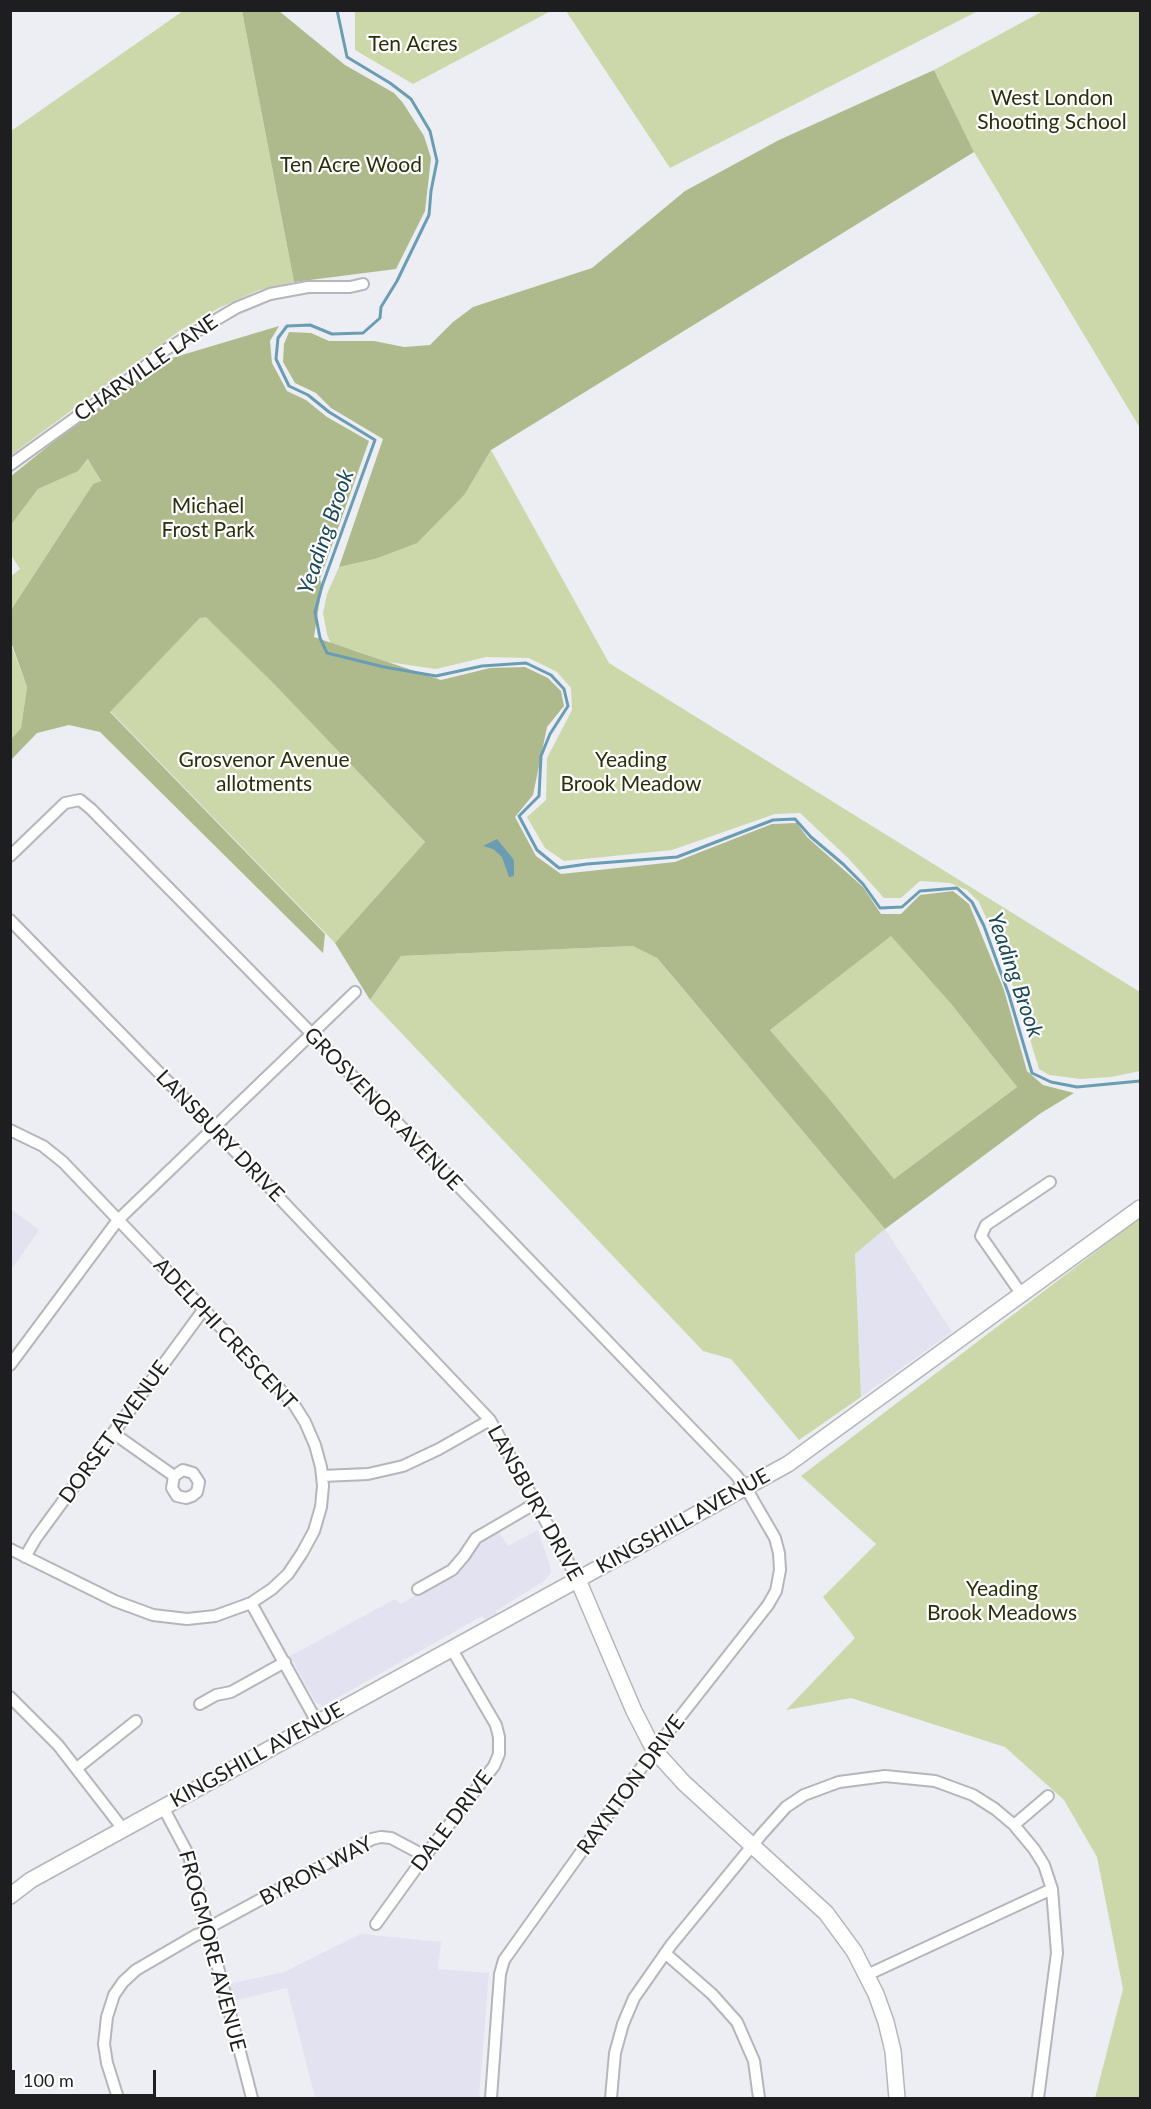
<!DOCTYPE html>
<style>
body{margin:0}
#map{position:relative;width:1151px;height:2109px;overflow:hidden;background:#ededf4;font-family:Lato,sans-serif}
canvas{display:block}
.frame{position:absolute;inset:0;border:12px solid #1e1e20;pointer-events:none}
.scale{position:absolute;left:12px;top:2070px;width:144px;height:27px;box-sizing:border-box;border:3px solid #1e1e20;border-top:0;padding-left:8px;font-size:18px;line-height:21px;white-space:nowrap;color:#1e1e20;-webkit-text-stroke:4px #fff;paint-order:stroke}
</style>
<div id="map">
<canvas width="1151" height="2109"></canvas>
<div class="frame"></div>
<div class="scale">100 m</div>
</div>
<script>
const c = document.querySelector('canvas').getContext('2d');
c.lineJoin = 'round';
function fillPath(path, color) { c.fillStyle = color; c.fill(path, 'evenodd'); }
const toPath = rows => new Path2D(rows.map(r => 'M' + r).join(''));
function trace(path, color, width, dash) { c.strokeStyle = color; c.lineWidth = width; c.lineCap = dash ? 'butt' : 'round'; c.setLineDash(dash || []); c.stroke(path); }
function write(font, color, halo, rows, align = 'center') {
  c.font = font + ' Lato,sans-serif'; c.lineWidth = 4.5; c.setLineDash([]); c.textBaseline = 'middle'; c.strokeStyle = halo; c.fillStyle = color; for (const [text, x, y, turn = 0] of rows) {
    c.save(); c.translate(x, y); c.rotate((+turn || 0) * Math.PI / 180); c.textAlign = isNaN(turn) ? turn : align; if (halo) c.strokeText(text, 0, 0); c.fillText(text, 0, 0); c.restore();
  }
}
fillPath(toPath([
 [11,1209,39,1230,11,1270],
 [885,1229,952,1332,861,1397,855,1254],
 [538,1530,550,1566,551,1573,544,1581,496,1611,496,1615,486,1621,482,1616,323,1706,316,1703,290,1656,395,1599,400,1604,459,1572,465,1566,478,1543,499,1532,508,1546],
 [361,1934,441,1942,438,1969,489,1973,479,2098,315,2098,287,1988,233,2001,229,1984,284,1972]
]), '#e3e2f1');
fillPath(toPath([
 [183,11,242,11,294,282,259,290,219,308,179,331,11,455,11,131],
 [355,11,355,10,551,11,413,84,355,50],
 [566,11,978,11,670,168],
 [1043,11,1140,11,1140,428,974,152,934,70],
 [491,450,609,663,1140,992,1140,1071,1111,1077,1081,1079,1049,1075,1039,1069,1018,1000,998,944,979,902,967,890,950,883,920,881,901,898,884,898,848,858,800,813,775,814,672,850,564,861,545,848,527,817,546,800,547,758,572,710,571,688,557,672,529,658,486,657,436,669,388,662,353,650,332,647,327,634,323,613,327,594,339,567,375,559,465,494],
 [89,459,101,482,93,484,11,610,11,576,20,569,11,555,11,525,38,489,77,471],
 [204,614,274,684,425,842,335,943,110,711],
 [10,642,27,687,21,728,11,739],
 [891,935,952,1005,1017,1087,894,1179,831,1101,770,1030],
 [632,946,650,950,885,1229,855,1254,861,1397,799,1440,731,1359,703,1351,370,1000,401,956],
 [1140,1218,1140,2098,1095,2098,1123,1989,1097,1857,1064,1800,1005,1747,851,1698,786,1710,855,1638,823,1597,876,1544,801,1476]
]), '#cdd8aa');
fillPath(toPath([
 [242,11,279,11,345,65,394,93,403,103,424,136,431,158,425,211,396,269,294,282],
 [934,70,974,152,491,450,465,494,417,543,375,559,339,567,383,439,331,408,316,393,295,383,283,362,284,344,289,332,311,333,329,341,374,341,404,347,430,345,453,322,473,307,592,268,685,191,779,140],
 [279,326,270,341,272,363,287,391,306,400,327,417,369,441,320,579,322,586,314,637,441,680,490,668,525,667,548,678,561,691,564,706,547,727,533,795,515,817,536,856,561,874,675,862,772,824,797,823,807,837,863,887,881,914,901,914,920,895,953,891,969,904,1004,990,1027,1071,1043,1085,1074,1093,1041,1113,885,1229,657,958,633,946,401,956,370,1000,335,943,425,842,274,684,206,617,200,618,110,712,325,934,323,953,100,732,69,725,37,733,11,760,11,739,21,728,27,687,11,642,11,610,93,484,101,481,88,459,78,471,38,489,11,525,11,476,91,412,116,389,162,361],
 [891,936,952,1005,1017,1087,894,1179,831,1101,770,1030]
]), '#afba8c');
fillPath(toPath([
 [497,839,514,860,514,876,509,877,502,857,493,849,483,846]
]), '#6a9db3');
trace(toPath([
 [337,10,347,57,390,83,411,99,430,131,437,161,431,191,429,215,397,281,381,307,380,318,363,333,332,334,310,325,287,326,278,338,276,359,289,386,308,395,329,412,375,440,322,586,315,612,320,638,327,653,384,667,436,676,482,666,526,663,551,675,564,689,568,706,550,734,541,756,539,796,519,816,537,850,559,868,587,864,677,857,773,820,795,819,811,837,843,864,863,884,880,908,902,907,920,891,957,888,972,902,984,926,1009,995,1032,1073,1051,1082,1077,1087,1140,1081]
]), '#6a9db3', 3);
const street = toPath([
 [10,465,139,372,160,353,236,308,270,294,308,287,350,287,363,284],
 [10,856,65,803,80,800,91,809,312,1034,736,1475,746,1488,775,1538,779,1553,780,1570,776,1591,768,1605,654,1750,504,1960,500,1974,491,2098],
 [10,920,214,1129,490,1420,578,1580],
 [10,1130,43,1146,63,1162,293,1403,305,1422,315,1445,321,1467,323,1486,321,1507,314,1531,302,1553,288,1574,272,1589,251,1603,215,1616,187,1619,153,1615,115,1601,10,1549],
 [1022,1295,981,1236,986,1225,1050,1182],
 [10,1365,118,1220,355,992],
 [113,1433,174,1476,183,1470,193,1473,199,1482,197,1492,192,1496,186,1498,177,1496,172,1488,174,1476],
 [322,1476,368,1474,403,1466,439,1449,490,1420],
 [25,1557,36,1538,204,1309],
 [418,1589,452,1570,464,1556,476,1538,536,1503],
 [251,1603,317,1722],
 [10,1697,58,1745,123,1829],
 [200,1704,216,1695,231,1692,285,1662],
 [77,1768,136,1721],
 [163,1807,189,1856,252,2098],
 [1014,1825,1048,1796],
 [376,1924,425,1856,494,1766,499,1754,499,1737,496,1725,451,1648],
 [208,1928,372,1839,381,1837,391,1838,425,1856],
 [665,1953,712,1994,737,2022,754,2061,759,2098],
 [867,1975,1052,1889],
 [118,2098,107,2063,104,2044,107,2017,114,1995,123,1982,136,1970,196,1935,209,1931],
 [611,2098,615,2053,623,2024,634,1998,671,1945,761,1835,786,1807,804,1795,839,1782,885,1776,935,1781,973,1795,995,1809,1014,1825,1034,1849,1044,1865,1052,1889,1057,1953,1038,2098]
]);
const secondary = toPath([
 [578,1580,634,1711,654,1750,684,1783,826,1913,854,1951,876,1994,886,2022,893,2051,897,2098],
 [10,1896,31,1880,788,1464,1140,1208]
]);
trace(street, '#b5b5bb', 14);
trace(secondary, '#b5b5bb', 18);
trace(street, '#fff', 10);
trace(secondary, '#fff', 15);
write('21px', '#282f0b', '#fff', [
 ["Ten Acres",413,44],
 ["West London",1052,98],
 ["Shooting School",1052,122],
 ["Ten Acre Wood",351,165],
 ["Michael",208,506],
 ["Frost Park",208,530],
 ["Grosvenor Avenue",264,760],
 ["allotments",264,784],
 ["Yeading",631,760],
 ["Brook Meadow",631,784],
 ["Yeading",1002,1589],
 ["Brook Meadows",1002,1613]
]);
write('21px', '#1e1e20', '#fff', [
 ["CHARVILLE LANE",146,368,-35],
 ["GROSVENOR AVENUE",383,1109,46],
 ["LANSBURY DRIVE",220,1136,46],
 ["ADELPHI CRESCENT",225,1334,47],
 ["DORSET AVENUE",114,1432,-54],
 ["LANSBURY DRIVE",535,1503,61],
 ["KINGSHILL AVENUE",683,1521,-29],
 ["KINGSHILL AVENUE",257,1755,-29],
 ["RAYNTON DRIVE",631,1785,-54],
 ["DALE DRIVE",452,1821,-53],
 ["BYRON WAY",316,1871,-28],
 ["FROGMORE AVENUE",212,1951,75]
]);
write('italic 22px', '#1b4858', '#fff', [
 ["Yeading Brook",326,532,-71],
 ["Yeading Brook",1015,975,71]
]);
</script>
